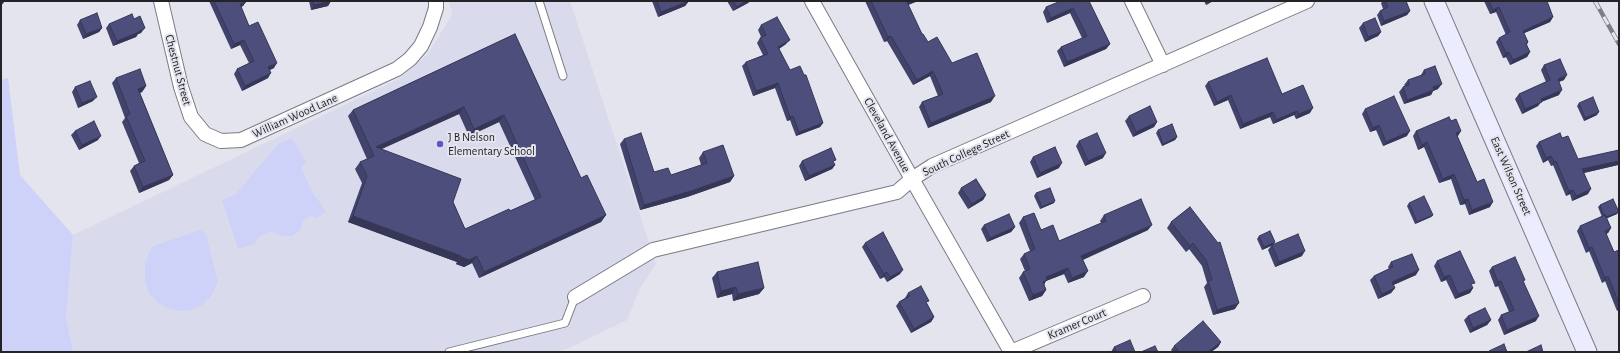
<!DOCTYPE html>
<style>
body{margin:0}
#map{position:relative;width:1620px;height:353px;overflow:hidden;background:#e3e4ed;font-family:"Alegreya Sans",sans-serif}
canvas{display:block}
.frame{position:absolute;inset:0;border:2px solid #242428;pointer-events:none}
</style>
<div id="map">
<canvas width="1620" height="353"></canvas>
<div class="frame"></div>
</div>
<script>
const c = document.querySelector('canvas').getContext('2d');
c.lineJoin = 'round';
function fillPath(path, color) { c.fillStyle = color; c.fill(path, 'evenodd'); }
const toPath = rows => new Path2D(rows.map(r => 'M' + r).join(''));
function trace(path, color, width, dash) { c.strokeStyle = color; c.lineWidth = width; c.lineCap = dash ? 'butt' : 'round'; c.setLineDash(dash || []); c.stroke(path); }
function write(font, color, halo, rows, align = 'center') {
  c.font = font + ' "Alegreya Sans",sans-serif'; c.lineWidth = 4; c.setLineDash([]); c.textBaseline = 'middle'; c.strokeStyle = halo; c.fillStyle = color; for (const [text, x, y, turn = 0] of rows) {
    c.save(); c.translate(x, y); c.rotate((+turn || 0) * Math.PI / 180); c.textAlign = isNaN(turn) ? turn : align; if (halo) c.strokeText(text, 0, 0); c.fillText(text, 0, 0); c.restore();
  }
}
fillPath(toPath([
 [449,1,570,1,656,264,639,290,627,320,567,349,554,352,73,352,66,318,73,235,399,79,427,55,452,15]
]), '#d9daeb');
fillPath(toPath([
 [8,78,20,175,73,235,66,318,73,352,1,352,1,80],
 [292,138,306,162,301,168,316,199,317,198,326,212,317,218,311,215,303,221,300,230,292,236,281,236,273,232,270,232,258,237,254,244,238,249,222,200,236,194,278,144],
 [200,230,206,234,218,282,211,296,202,305,191,310,179,311,167,308,157,302,149,293,145,280,145,265,151,247]
]), '#cfd2f8');
const lane = toPath([
 [539,1,563,76],
 [449,352,565,323,575,297]
]);
const street = toPath([
 [161,1,181,87,191,117,205,134,221,141,241,140,397,69,410,59,421,46,430,27,436,8,436,1],
 [812,1,912,179,1011,352],
 [1132,1,1163,65],
 [575,297,653,250,897,192,912,179,932,166,1307,1],
 [1011,352,1143,296]
]);
const secondary = toPath([
 [1434,1,1587,352]
]);
trace(lane, '#7b7b84', 9);
trace(street, '#7b7b84', 16);
trace(secondary, '#7b7b84', 21);
trace(lane, '#fff', 7);
trace(street, '#fff', 14);
trace(secondary, '#ebecfe', 19);
const rail = toPath([
 [1595,1,1619,44]
]);
trace(rail, '#7d7d84', 4.5);
trace(rail, '#e3e4ed', 3, [9]);
fillPath(toPath([
 [209,1,246,1,243,6,241,7,249,26,274,68,270,70,268,78,242,91,234,74,237,69,249,63,240,45,231,49],
 [309,1,331,1,328,6,311,10],
 [652,1,689,1,685,6,658,17],
 [727,1,750,1,748,3,733,11],
 [865,1,918,1,908,5,922,34,928,42,952,63,991,102,928,128,919,107,922,102,938,96,930,76,913,85,887,41,884,42],
 [1089,1,1110,44,1106,49,1064,67,1057,51,1061,47,1082,38,1070,13,1047,23,1043,12,1046,7],
 [1204,1,1213,1,1206,5],
 [1383,1,1406,1,1410,11,1407,15,1381,26,1377,15,1380,11,1383,9,1381,3],
 [1484,1,1551,1,1547,2,1553,17,1550,22,1524,33,1528,42,1527,45,1530,52,1527,57,1510,65,1506,57,1503,58,1496,42,1499,38,1506,35,1496,12,1490,14],
 [134,19,141,33,138,34,136,37,113,46,106,28,109,24],
 [80,20,102,28,99,32,83,39,77,25],
 [1363,23,1381,32,1378,36,1365,42,1359,28],
 [761,25,786,44,779,49,790,70,804,75,823,123,820,127,796,136,790,120,787,121,775,88,753,96,742,66,746,62,763,55,757,43,760,38,761,37,758,30],
 [515,34,581,178,606,215,601,222,479,278,472,263,464,267,456,264,457,262,348,222,362,183,355,169,360,162,367,159,348,116,353,110],
 [459,114,469,136,499,122,535,200,510,211,465,229,453,202,382,149],
 [1544,65,1564,80,1559,82,1559,95,1541,102,1538,106,1522,114,1515,99,1519,94,1546,82,1541,70],
 [1424,70,1438,89,1433,91,1431,95,1404,104,1399,92,1403,87,1405,86,1404,85,1408,80,1421,76,1421,75],
 [116,78,146,86,142,92,140,93,173,175,169,180,139,193,130,171,134,166,139,163,122,122,125,118,112,83],
 [1208,82,1282,94,1310,113,1296,119,1294,115,1273,124,1270,117,1240,129,1228,100,1214,106,1205,86],
 [75,87,93,101,78,108,72,92],
 [1579,103,1597,115,1584,121,1577,106],
 [1365,109,1407,136,1383,146,1376,130,1370,132,1362,114],
 [1129,116,1157,122,1154,127,1133,137,1125,121],
 [1451,121,1461,131,1457,136,1477,182,1490,207,1469,215,1465,204,1460,205,1451,179,1439,183,1424,147,1418,150,1413,136,1416,131],
 [1158,130,1177,137,1175,140,1162,146,1156,133],
 [75,131,98,140,79,150,71,135],
 [1562,138,1578,159,1619,152,1619,163,1618,165,1584,173,1588,194,1572,201,1570,194,1566,196,1553,165,1551,166,1548,160,1543,163,1536,146,1539,142],
 [624,139,654,172,671,175,701,165,699,158,703,152,734,176,730,182,687,197,640,210,620,144],
 [1079,141,1103,158,1085,166,1076,146],
 [1033,157,1059,168,1037,178,1030,162],
 [802,161,834,163,835,165,832,169,805,181,799,166],
 [961,188,986,195,983,200,968,209,958,193],
 [1036,193,1054,203,1040,209,1034,196],
 [1409,203,1433,215,1431,217,1415,224,1407,206],
 [1600,205,1617,214,1607,218,1611,228,1608,233,1606,234,1614,252,1619,250,1619,310,1617,311,1605,281,1602,283,1589,251,1586,253,1577,231,1580,226,1602,217,1598,207],
 [1190,207,1235,309,1213,315,1204,287,1207,283,1202,266,1189,249,1186,252,1167,228,1171,222],
 [1104,215,1148,230,1083,260,1084,277,1068,283,1064,274,1046,281,1044,285,1046,290,1042,296,1029,301,1019,278,1023,272,1025,271,1020,259,1024,254,1030,251,1019,223,1023,217,1059,241,1101,223,1100,221],
 [984,225,1015,227,1011,232,987,242,981,229],
 [1259,236,1274,244,1302,256,1275,267,1268,250,1271,246,1262,250,1257,239],
 [865,243,900,274,887,282,884,277,880,279,862,247],
 [1437,261,1473,288,1470,293,1455,299,1446,280,1441,282,1434,266],
 [1391,262,1416,275,1393,285,1395,288,1391,293,1378,299,1370,280,1374,276,1389,269,1388,267],
 [1492,267,1524,282,1536,321,1504,335,1498,320,1501,315,1509,312,1498,286,1495,287,1489,271],
 [717,272,764,288,759,294,733,301,732,294,717,298,712,278],
 [908,293,927,304,934,317,931,322,911,333,896,306,899,302,905,298],
 [1468,316,1491,320,1487,325,1470,333,1464,320],
 [1221,342,1218,347,1211,352,1173,352,1171,350,1174,346],
 [1114,347,1135,352,1111,352]
]), '#42436b');
fillPath(toPath([
 [1,1,5,1,1,6],
 [331,1,328,6,311,10,314,5],
 [689,1,685,6,658,17,661,12],
 [746,1,750,1,748,3,733,11,737,7],
 [909,1,918,1,903,7,907,2],
 [1208,1,1213,1,1206,5],
 [246,2,243,6,237,9,240,4],
 [1499,7,1496,12,1490,14,1493,10],
 [1073,8,1070,13,1047,23,1051,18],
 [1410,11,1407,15,1381,26,1384,21],
 [1553,17,1550,22,1520,35,1523,31],
 [102,28,99,32,83,39,86,34],
 [145,28,141,33,138,34,136,37,113,46,117,41],
 [1381,32,1378,36,1365,42,1368,37],
 [891,36,887,41,884,42,888,37],
 [244,40,240,45,231,49,234,44],
 [790,40,786,44,774,52,778,47],
 [1110,44,1106,49,1064,67,1067,62],
 [1509,52,1506,57,1503,58,1506,53],
 [1530,52,1527,57,1510,65,1513,60],
 [277,63,274,68,265,72,268,67],
 [933,71,930,76,913,85,917,80],
 [271,73,268,78,242,91,245,86],
 [1567,75,1564,80,1554,83,1558,79],
 [778,83,775,88,753,96,756,91],
 [1442,84,1438,89,1433,91,1431,95,1404,104,1407,100,1433,87],
 [146,86,142,92,134,95,138,89],
 [1562,90,1559,95,1541,102,1538,106,1522,114,1525,109,1541,99],
 [1231,95,1228,100,1214,106,1217,102],
 [995,96,991,102,928,128,931,123],
 [97,97,93,101,78,108,82,103],
 [464,107,459,114,372,153,376,147],
 [1313,108,1310,113,1296,119,1299,114],
 [1297,111,1294,115,1273,124,1276,120],
 [1273,112,1270,117,1240,129,1243,124],
 [1599,112,1597,115,1584,121,1585,118],
 [504,115,499,122,469,136,474,129],
 [793,116,790,120,787,121,790,117],
 [1157,122,1154,127,1133,137,1136,132],
 [823,123,820,127,796,136,799,132],
 [1379,125,1376,130,1370,132,1373,128],
 [1410,131,1407,136,1383,146,1386,142],
 [1461,131,1458,136,1453,138,1456,133],
 [101,136,98,140,79,150,82,145],
 [1177,137,1175,140,1162,146,1163,144],
 [1427,142,1424,147,1418,150,1422,145],
 [1106,153,1103,158,1085,166,1088,161],
 [1551,156,1548,160,1543,163,1546,158],
 [1556,161,1553,165,1551,166,1554,162],
 [1619,161,1619,163,1618,165,1579,174,1582,169],
 [1062,163,1059,168,1037,178,1040,173],
 [835,165,832,169,805,181,809,176],
 [1454,174,1451,179,1439,183,1443,179],
 [173,175,169,180,139,193,143,187],
 [734,176,730,182,687,197,640,210,644,205],
 [1591,189,1588,194,1572,201,1576,196],
 [1573,190,1570,194,1566,196,1569,191],
 [986,195,983,200,968,209,972,204],
 [1468,199,1465,204,1460,205,1464,200],
 [1055,201,1054,203,1040,209,1042,207],
 [1493,202,1490,207,1469,215,1472,210],
 [1619,212,1617,214,1603,220,1605,217],
 [606,215,601,222,479,278,484,272],
 [1433,215,1431,217,1415,224,1417,222],
 [353,216,461,256,457,262,348,222],
 [1152,225,1148,230,1077,262,1081,256],
 [1015,227,1011,232,987,242,990,238],
 [1611,228,1608,233,1602,236,1605,231],
 [1275,242,1273,245,1262,250,1264,247],
 [1193,243,1189,249,1186,252,1190,246],
 [1592,247,1589,251,1586,253,1589,248],
 [1305,251,1302,256,1275,267,1279,262],
 [477,256,472,263,464,267,456,264,461,257],
 [1068,268,1064,274,1046,281,1043,286,1038,288,1046,277],
 [903,270,900,274,887,282,890,277],
 [1419,270,1416,275,1389,287,1392,282],
 [1088,271,1084,277,1068,283,1072,278],
 [887,272,884,277,880,279,884,274],
 [1450,275,1446,280,1441,282,1444,277],
 [1608,276,1605,281,1602,283,1605,278],
 [1501,281,1498,286,1495,287,1498,282],
 [736,287,732,294,717,298,721,291],
 [764,288,759,294,733,301,738,294],
 [1395,288,1391,293,1378,299,1382,294],
 [1473,288,1470,293,1455,299,1458,294],
 [1046,290,1042,296,1029,301,1033,295],
 [1239,303,1235,309,1213,315,1217,310],
 [1539,316,1536,321,1504,335,1507,330],
 [934,317,931,322,911,333,914,329],
 [1491,320,1487,325,1470,333,1473,328],
 [1221,342,1218,347,1211,352,1208,352]
]), '#363757');
const building = toPath([
 [214,1,246,1,246,2,240,4,249,26,258,22,277,63,268,67,271,73,245,86,237,69,254,61,244,40,234,44,214,1],
 [313,1,331,1,314,5,313,1],
 [657,1,689,1,661,12,657,1],
 [733,1,746,1,737,7,733,1],
 [871,1,909,1,907,2,922,34,923,34,928,42,937,37,952,63,977,53,995,96,931,123,922,102,943,94,933,71,917,80,891,36,888,37,871,1],
 [1061,1,1089,1,1110,44,1067,62,1061,47,1087,36,1073,8,1051,18,1046,7,1061,1],
 [1385,1,1406,1,1410,11,1384,21,1380,11,1388,7,1385,1],
 [1489,1,1547,1,1553,17,1523,31,1528,42,1526,44,1530,52,1513,60,1509,52,1506,53,1499,38,1510,32,1499,7,1493,10,1489,1],
 [97,13,102,28,86,34,80,20,97,13],
 [132,14,134,19,140,16,145,28,139,31,139,32,117,41,109,24,132,14],
 [777,17,790,40,778,47,790,70,800,66,804,75,806,75,823,123,799,132,793,116,790,117,778,83,756,91,746,63,746,62,768,54,760,38,766,35,761,25,777,17],
 [1375,18,1381,32,1368,37,1363,23,1375,18],
 [515,34,581,178,587,175,606,215,484,272,477,256,469,260,461,257,461,256,353,216,367,176,360,162,374,156,353,110,515,34],
 [464,107,474,129,504,115,541,197,510,211,509,209,465,229,453,202,461,179,376,147,464,107],
 [1267,58,1282,94,1303,85,1313,108,1299,114,1297,111,1276,120,1273,112,1243,124,1231,95,1217,102,1208,82,1267,58],
 [1560,59,1567,75,1558,79,1562,90,1541,99,1542,102,1525,109,1519,94,1550,80,1544,65,1560,59],
 [1435,66,1442,84,1433,87,1434,90,1407,100,1403,87,1409,85,1408,80,1425,74,1424,70,1435,66],
 [140,69,146,86,138,89,173,175,143,187,134,166,145,161,126,116,130,114,116,78,140,69],
 [90,81,97,97,82,103,75,87,90,81],
 [1394,96,1410,131,1386,142,1379,125,1373,128,1365,109,1394,96],
 [1593,97,1599,112,1585,118,1579,103,1593,97],
 [1150,106,1157,122,1136,132,1129,116,1150,106],
 [1449,117,1451,121,1456,119,1461,131,1456,133,1477,182,1484,179,1493,202,1472,210,1468,199,1464,200,1454,174,1443,179,1427,142,1422,145,1416,131,1449,117],
 [94,121,101,136,82,145,75,131,94,121],
 [1172,124,1177,137,1163,144,1158,130,1172,124],
 [641,133,654,172,668,168,671,175,707,163,703,152,723,145,734,176,691,191,644,205,624,139,641,133],
 [1097,133,1106,153,1088,161,1079,141,1097,133],
 [1560,133,1562,138,1568,136,1578,159,1619,150,1619,161,1582,169,1591,189,1576,196,1573,190,1569,191,1556,161,1554,162,1551,156,1546,158,1539,142,1560,133],
 [1055,147,1062,163,1040,173,1033,157,1055,147],
 [831,148,836,160,833,161,835,165,809,176,802,161,831,148],
 [976,179,986,195,972,204,961,188,976,179],
 [1050,188,1055,201,1042,207,1036,193,1050,188],
 [1424,196,1433,215,1417,222,1409,203,1424,196],
 [1141,199,1152,225,1081,256,1088,271,1072,278,1068,268,1046,277,1047,280,1043,282,1046,290,1033,295,1023,272,1030,269,1024,254,1035,249,1023,217,1034,213,1041,230,1053,225,1059,241,1106,221,1104,215,1141,199],
 [1613,199,1619,212,1606,217,1605,215,1604,216,1600,205,1613,199],
 [1190,207,1218,243,1220,242,1239,303,1217,310,1208,281,1212,280,1206,260,1193,243,1190,246,1171,222,1190,207],
 [1009,214,1015,227,990,238,984,225,1009,214],
 [1605,215,1611,228,1605,231,1614,252,1619,250,1619,303,1608,276,1605,278,1592,247,1589,248,1580,226,1605,215],
 [1270,231,1275,242,1264,247,1259,236,1270,231],
 [883,232,903,270,890,277,887,272,884,274,865,243,883,232],
 [1298,234,1305,251,1279,262,1272,245,1298,234],
 [1460,251,1475,283,1471,284,1473,288,1458,294,1450,275,1444,277,1437,261,1460,251],
 [1412,254,1419,270,1392,282,1395,288,1382,294,1374,276,1393,267,1391,262,1412,254],
 [1515,257,1525,280,1523,281,1539,316,1507,330,1501,315,1514,310,1501,281,1498,282,1492,267,1515,257],
 [758,262,764,288,738,294,736,287,721,291,717,272,758,262],
 [921,286,929,301,926,302,934,317,914,329,899,302,910,296,908,293,921,286],
 [1485,308,1491,320,1473,328,1468,316,1485,308],
 [1203,321,1221,342,1208,352,1180,352,1174,346,1203,321],
 [1130,340,1135,352,1111,352,1116,350,1114,347,1130,340],
 [1504,344,1507,352,1490,352,1489,351,1504,344],
 [1541,345,1543,352,1526,352,1541,345],
 [1155,346,1158,352,1141,352,1155,346]
]);
fillPath(building, '#4d4e7c');
trace(building, '#363757', 1);
for (const [x, y, r, color] of [
 [440,144,4,"#5e54cd"]
]) { const dot = new Path2D(); dot.arc(x, y, r, 0, 2 * Math.PI); c.fillStyle = color; c.fill(dot); trace(dot, '#e3e4ed', 1.5); }
write('12px', '#242428', '#e3e4ed', [
 ["Chestnut Street",178,70,75],
 ["William Wood Lane",295,116,-24],
 ["Cleveland Avenue",887,135,61],
 ["South College Street",966,153,-25],
 ["East Wilson Street",1511,176,66],
 ["Kramer Court",1077,324,-23]
]);
write('12px', '#242428', '#e3e4ed', [
 ["J B Nelson",448,137],
 ["Elementary School",448,151]
], 'left');
</script>
